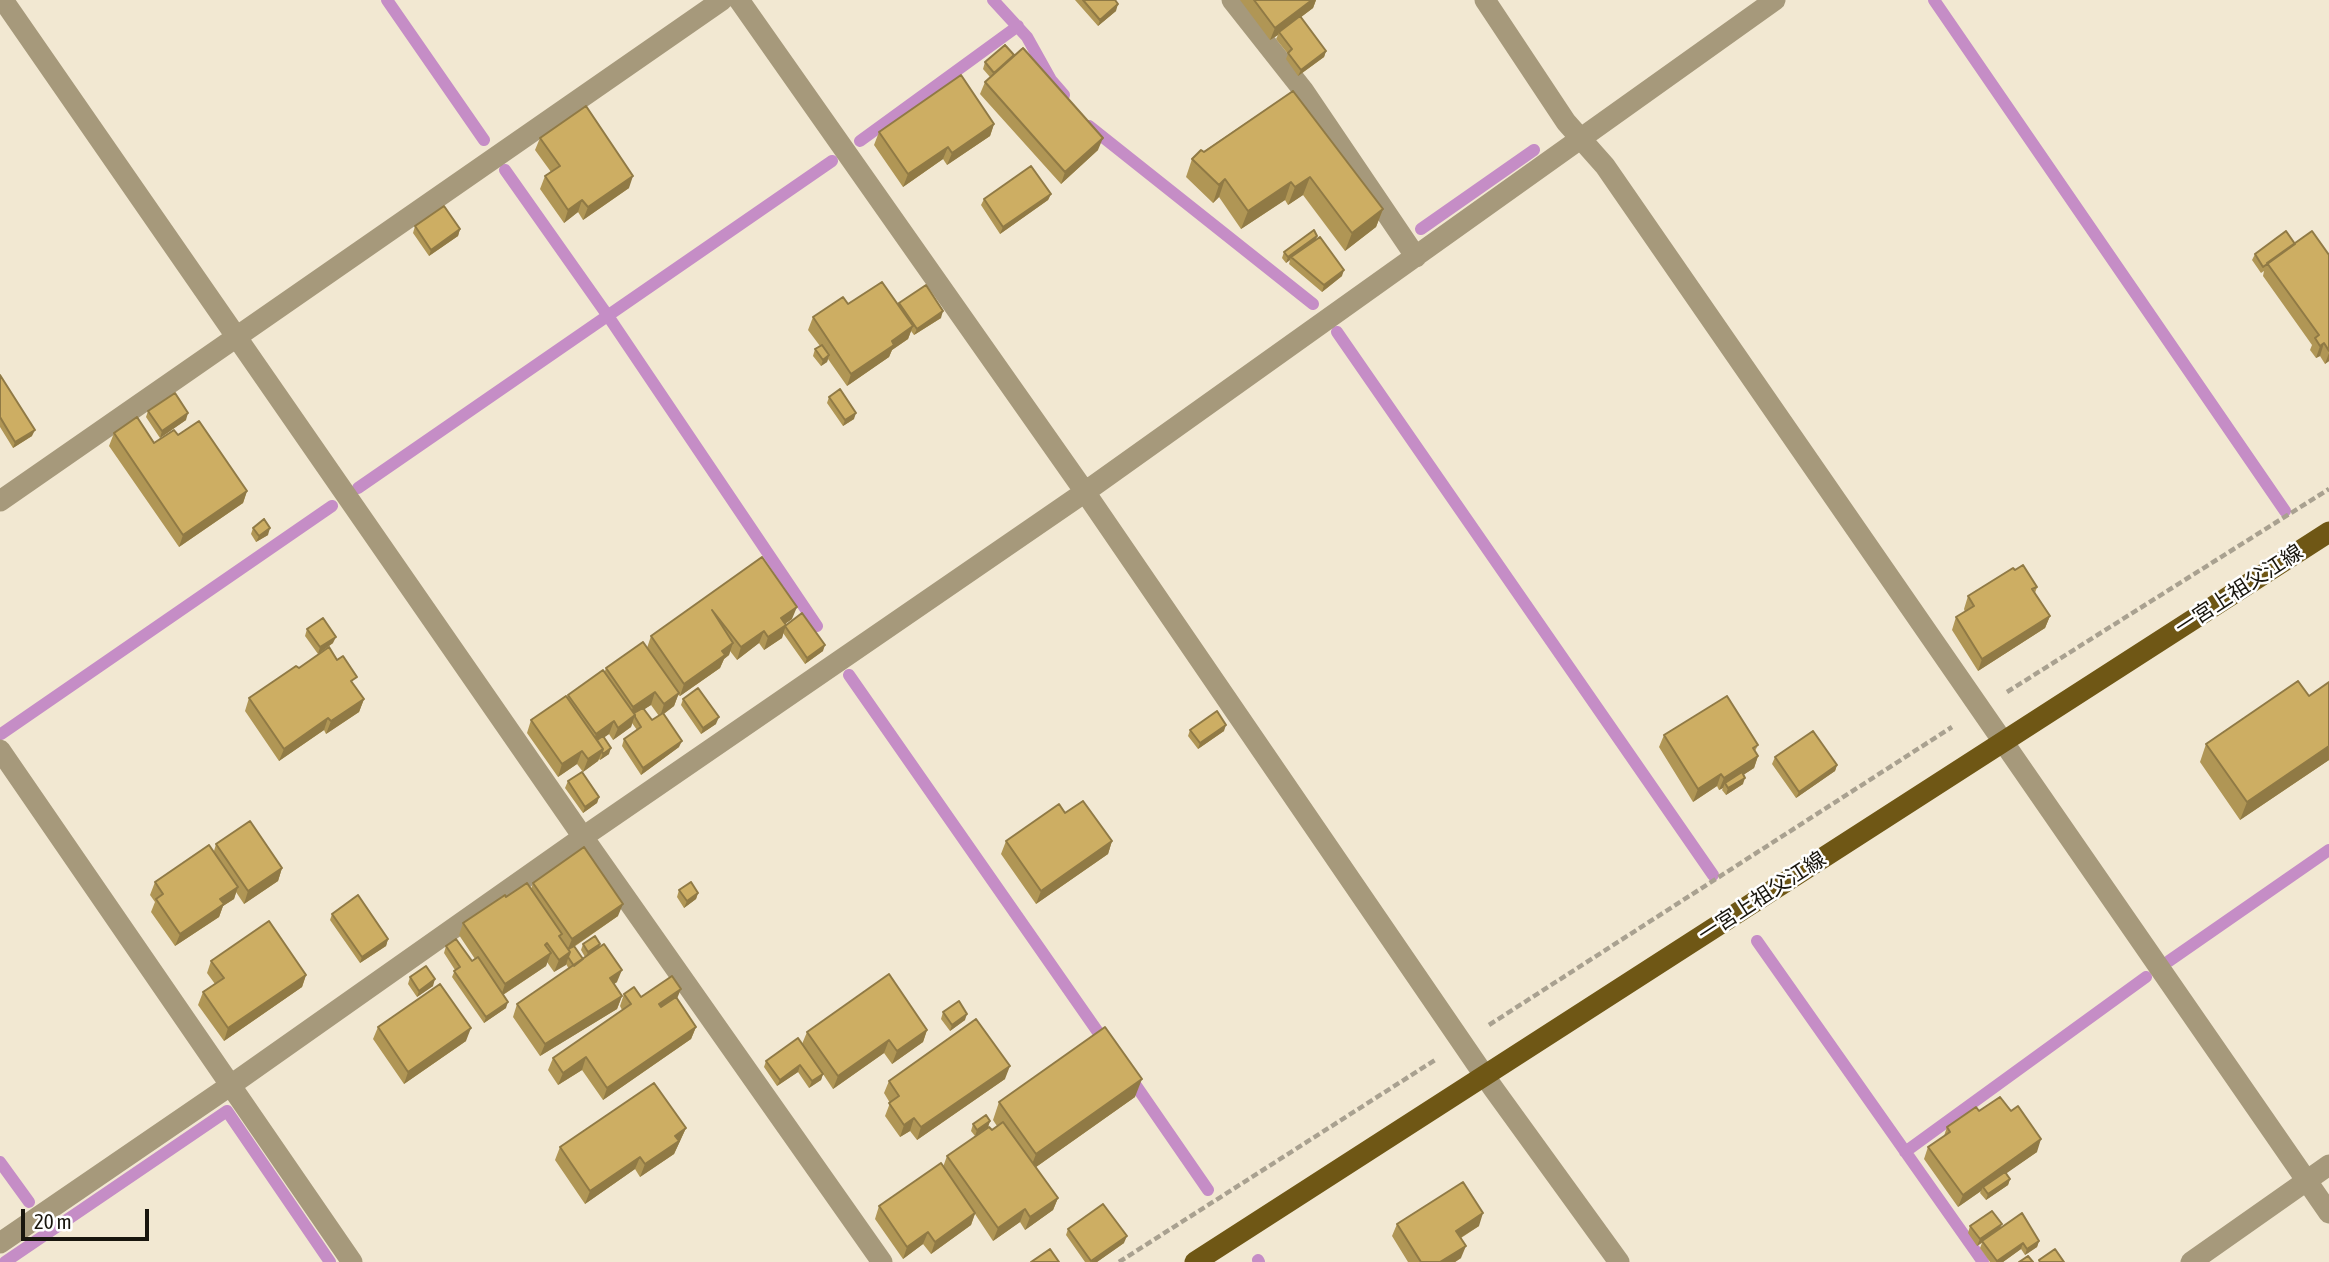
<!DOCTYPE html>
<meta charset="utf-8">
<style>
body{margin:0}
#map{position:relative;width:2329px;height:1262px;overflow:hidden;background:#f2e8d2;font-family:"Asap Condensed",sans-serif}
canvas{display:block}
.scale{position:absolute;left:21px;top:1209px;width:128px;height:32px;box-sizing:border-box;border:4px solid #19160e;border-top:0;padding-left:9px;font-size:21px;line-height:24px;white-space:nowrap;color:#19160e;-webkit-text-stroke:5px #fff;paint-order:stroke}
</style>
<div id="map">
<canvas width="2329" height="1262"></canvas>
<div class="scale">20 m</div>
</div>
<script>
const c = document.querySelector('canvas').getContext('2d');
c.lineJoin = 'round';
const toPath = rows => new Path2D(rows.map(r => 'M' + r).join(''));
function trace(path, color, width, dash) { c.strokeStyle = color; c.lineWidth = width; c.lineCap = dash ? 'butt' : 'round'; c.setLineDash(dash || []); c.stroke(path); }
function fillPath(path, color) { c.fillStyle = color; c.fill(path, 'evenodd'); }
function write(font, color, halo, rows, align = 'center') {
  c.font = font + ' "Asap Condensed","Noto Sans JP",sans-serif'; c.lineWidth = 5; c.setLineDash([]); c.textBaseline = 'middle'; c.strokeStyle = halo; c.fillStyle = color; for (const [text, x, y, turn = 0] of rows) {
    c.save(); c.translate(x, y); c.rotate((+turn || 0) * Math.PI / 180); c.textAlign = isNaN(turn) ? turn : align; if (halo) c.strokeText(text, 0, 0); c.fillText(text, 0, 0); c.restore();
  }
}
trace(toPath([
 [387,0,484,140],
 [993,0,1027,37,1051,80,1064,95],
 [1934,0,2285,511],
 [1089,126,1313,304],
 [860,141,1018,26],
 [505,170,608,316,817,626],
 [1421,229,1534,150],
 [1337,332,1713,875],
 [358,488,832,161],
 [849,675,1107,1045],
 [1,734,332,506],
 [1757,941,1983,1262],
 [2169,961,2329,850],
 [1130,1077,1208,1190],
 [1905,1152,2146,977],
 [0,1162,29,1202],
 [1258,1260,1259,1262],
 [5,1262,227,1111,330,1262]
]), '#c58dc6', 12);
trace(toPath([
 [2007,692,2329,489],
 [1489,1025,1952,727],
 [1119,1262,1435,1060]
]), '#a9a190', 4.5, [7, 3.5]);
trace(toPath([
 [3,0,583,837,882,1262],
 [739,0,1085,492,1493,1088,1619,1262],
 [1232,0,1303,90,1416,257],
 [1485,0,1566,122,1605,166,2329,1213],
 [0,501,722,0],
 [0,750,352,1262],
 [0,1243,231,1085,583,837,1085,492,1775,0],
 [2191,1262,2329,1165]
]), '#a6997b', 21);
trace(toPath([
 [1195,1262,2329,532]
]), '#6f5715', 21);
fillPath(toPath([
 [1075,0,1115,0,1116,11,1098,26],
 [1240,0,1316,0,1313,8,1301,17,1326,51,1324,57,1298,76,1286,59,1288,54,1276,39,1278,35,1270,40],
 [985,62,1098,150,1061,184,980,94,985,82,990,77,983,69],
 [1293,91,1383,209,1376,227,1345,251,1303,195,1288,205,1285,200,1241,229,1219,197,1213,203,1186,177,1192,159],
 [994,124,990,136,947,165,943,159,903,187,874,145,879,132],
 [540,138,629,188,583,220,578,212,564,223,540,189,545,176,551,172,535,150],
 [1051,194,1048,200,1000,234,981,205,984,199],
 [415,226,460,229,458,236,429,256,413,233],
 [1317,236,1316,239,1342,276,1322,292,1289,264,1290,260,1286,263,1282,258,1284,252],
 [2295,244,2329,255,2329,361,2325,364,2320,356,2316,358,2310,350,2312,345,2263,276,2264,271,2261,273,2252,260,2255,254],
 [899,303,941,318,914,335,911,331,908,339,892,350,889,357,847,386,828,359,827,362,821,366,813,356,815,349,820,346,808,330,813,317,848,304,898,305],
 [0,375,32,436,13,448,0,427],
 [829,397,854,419,843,426,827,403],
 [148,411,186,420,160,438,146,417],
 [114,433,154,443,178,435,247,491,243,503,179,547,109,446],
 [253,528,268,535,256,542,251,534],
 [762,557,792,619,785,624,823,651,805,664,783,633,782,638,764,650,759,643,737,660,730,651,729,655,724,659,720,668,680,696,678,695,674,706,663,714,679,747,641,775,622,746,624,739,637,730,632,723,631,727,613,740,609,734,604,737,609,754,600,760,599,759,598,761,583,772,577,764,558,777,527,733,531,720,567,697,568,695,605,671,606,668,647,648,651,636],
 [651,705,659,716,652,720,644,709],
 [2015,570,2037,587,2035,593,2050,616,2045,628,1978,671,1952,630,1956,617,1965,612,1964,609,1968,596],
 [307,629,333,643,318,654,305,636],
 [299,668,354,685,364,699,359,712,326,734,324,730,279,761,245,711,249,698],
 [2329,682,2329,760,2240,820,2200,762,2206,744,2309,696],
 [683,699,716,724,701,734,681,705],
 [1190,730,1224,731,1198,749,1188,736],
 [1664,735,1758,745,1755,751,1758,756,1754,768,1743,775,1743,784,1726,795,1722,790,1723,788,1719,790,1717,786,1693,802,1659,747],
 [1775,757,1837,765,1835,771,1796,798,1772,764],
 [568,781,599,797,597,803,583,813,565,788],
 [1065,813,1112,841,1108,854,1036,904,1001,854,1006,841],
 [216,844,282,868,278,881,244,904,236,892,234,899,223,906,219,917,175,946,151,912,155,902,150,895,155,882,214,851],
 [533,883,618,916,574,947,583,959,585,957,581,950,583,944,600,944,599,948,617,982,614,984,622,996,617,1009,540,1056,513,1017,517,1004,569,969,566,964,554,972,547,962,546,966,503,995,506,1008,484,1023,452,977,455,970,444,953,446,946,472,961,475,959,459,935,463,923,506,897,531,889],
 [679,890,698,893,696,899,684,908,677,897],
 [332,914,388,939,386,946,360,963,330,920],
 [211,961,306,975,302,987,224,1041,198,1005,203,992,215,984,207,973],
 [410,977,433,986,417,997,408,984],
 [624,994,641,997,677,999,696,1027,691,1039,603,1100,582,1070,558,1085,548,1070,553,1058,622,1010,620,1006],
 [943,1012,965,1020,950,1031,941,1019],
 [378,1027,466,1041,404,1084,373,1039],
 [927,1030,923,1042,892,1064,884,1053,833,1089,823,1074,821,1080,809,1088,798,1072,777,1086,764,1067,766,1061,802,1044,807,1032],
 [1005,1079,917,1140,910,1131,900,1137,885,1116,890,1103,884,1093,889,1081],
 [1135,1097,1036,1167,1058,1198,1053,1210,1025,1230,1020,1222,993,1241,975,1214,971,1225,931,1254,923,1244,903,1259,875,1219,879,1206,943,1167,947,1156,997,1126,993,1120,999,1102],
 [1979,1111,2037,1152,2006,1173,2010,1179,2008,1185,1986,1200,1980,1193,1981,1191,1958,1207,1924,1159,1928,1147,1944,1136,1947,1127],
 [990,1121,988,1127,975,1136,971,1131,973,1124],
 [686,1128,674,1154,640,1177,635,1169,585,1204,555,1160,560,1147],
 [1397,1224,1479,1226,1461,1238,1461,1258,1455,1262,1408,1262,1392,1236],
 [1970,1226,2000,1229,2039,1241,2037,1247,2025,1255,2021,1249,2003,1262,1990,1262,1980,1248,1982,1243,1977,1246,1968,1233],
 [1068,1229,1124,1243,1097,1262,1085,1262,1066,1235]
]), '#b09655');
fillPath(toPath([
 [1312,0,1316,0,1313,8,1280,33,1279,32,1278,35,1270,40,1275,28],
 [1118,4,1116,11,1098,26,1100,20],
 [1326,51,1324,57,1298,76,1301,70],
 [994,124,990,136,947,165,952,153],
 [1103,138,1098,150,1061,184,1065,172],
 [948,147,943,159,903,187,908,174],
 [633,176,629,188,583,220,588,207],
 [1310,177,1303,195,1288,205,1295,187],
 [1225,179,1219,197,1213,203,1219,185],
 [1291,182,1285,200,1241,229,1248,211],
 [1051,194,1048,200,1000,234,1003,227],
 [582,200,578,212,564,223,568,210],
 [1383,209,1376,227,1345,251,1352,233],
 [460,229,458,236,429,256,431,250],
 [1317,236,1315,242,1291,257,1290,260,1286,263,1288,257],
 [1344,270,1342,276,1322,292,1324,285],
 [943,311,941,318,914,335,917,329],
 [913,326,908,339,892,350,889,357,847,386,851,374,892,341],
 [2324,343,2320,356,2316,358,2320,346],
 [2329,353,2329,361,2325,364],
 [829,355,827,362,821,366,823,360],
 [188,413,186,420,160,438,162,431],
 [856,413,854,419,843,426,845,420],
 [35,430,32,436,13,448,15,442],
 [247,491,243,503,179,547,183,535],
 [270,528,268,535,256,542,259,536],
 [797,607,792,619,776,630,781,618],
 [2050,616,2045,628,1978,671,1982,659],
 [786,625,782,638,764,650,768,637],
 [764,631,759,643,737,660,741,647],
 [336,637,333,643,318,654,320,647],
 [733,643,729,655,724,659,720,668,680,696,684,684,722,651],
 [825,645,823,651,805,664,807,658],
 [655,692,651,705,628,720,633,707],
 [679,693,674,706,660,717,664,704],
 [364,699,359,712,326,734,331,721],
 [635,715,631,727,613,740,618,728],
 [719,717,716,724,701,734,703,728],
 [328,718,324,730,279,761,284,749],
 [614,721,609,734,591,747,596,734],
 [1226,725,1224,731,1198,749,1200,743],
 [682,741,679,747,641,775,643,768],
 [2329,746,2329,760,2240,820,2247,802],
 [611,748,609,754,600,760,603,754],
 [603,749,598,761,583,772,588,759],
 [582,751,577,764,558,777,562,764],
 [1758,756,1754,768,1726,786,1725,783,1723,788,1719,790,1724,778],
 [1837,765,1835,771,1796,798,1799,792],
 [1721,774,1717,786,1693,802,1698,789],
 [1745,778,1743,784,1726,795,1728,788],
 [599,797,597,803,583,813,585,807],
 [1112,841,1108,854,1036,904,1041,891],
 [282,868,278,881,244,904,248,891],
 [238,887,234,899,223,906,219,917,175,946,180,934,220,899],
 [698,893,696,899,684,908,687,901],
 [623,904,618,916,567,951,572,939],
 [388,939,386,946,360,963,362,957],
 [600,944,598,951,586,958,588,952],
 [570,952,566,965,554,972,559,960],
 [551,953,546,966,501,996,505,984],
 [622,970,617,982,605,990,610,978],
 [306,975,302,987,224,1041,228,1028],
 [435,979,433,986,417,997,419,991],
 [681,989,676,1001,655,1016,659,1004],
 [622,996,617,1009,540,1056,545,1044],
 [508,1002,506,1008,484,1023,486,1017],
 [967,1014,965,1020,950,1031,952,1025],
 [696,1027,691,1039,603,1100,607,1088],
 [471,1028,466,1041,404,1084,408,1072],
 [927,1030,923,1042,892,1064,897,1051],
 [889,1040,884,1053,833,1089,838,1076],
 [586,1057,582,1070,558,1085,563,1073],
 [800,1065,798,1072,777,1086,780,1080],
 [1010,1066,1005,1079,917,1140,921,1127],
 [823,1074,821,1080,809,1088,812,1081],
 [1142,1079,1135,1097,1029,1172,1036,1154],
 [914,1118,910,1131,900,1137,904,1125],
 [990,1121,988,1127,975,1136,977,1130],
 [686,1128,674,1154,640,1177,645,1164,675,1136],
 [2041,1139,2037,1152,1984,1189,1983,1187,1981,1191,1958,1207,1963,1195],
 [640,1157,635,1169,585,1204,590,1191],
 [2010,1179,2008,1185,1986,1200,1988,1194],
 [1058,1198,1053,1210,1025,1230,1030,1217],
 [1025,1209,1020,1222,993,1241,998,1228],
 [975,1213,971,1225,931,1254,935,1242],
 [1483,1213,1479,1226,1452,1243,1456,1231],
 [2002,1224,1999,1230,1977,1246,1980,1239],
 [928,1232,923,1244,903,1259,907,1247],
 [1127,1236,1124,1243,1097,1262,1091,1262],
 [2039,1241,2037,1247,2025,1255,2027,1249],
 [2023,1243,2021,1249,2003,1262,1996,1262],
 [1466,1246,1461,1258,1455,1262,1440,1262]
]), '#907a45');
const building = toPath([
 [1083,0,1115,0,1118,4,1100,20,1083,0],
 [1254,0,1312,0,1275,28,1254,0],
 [1300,16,1326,51,1301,70,1288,53,1292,49,1279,32,1300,16],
 [1005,45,1014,55,994,73,985,62,1005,45],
 [1023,48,1103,138,1065,172,985,82,1023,48],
 [961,75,994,124,952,153,948,147,908,174,879,132,961,75],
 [1293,91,1383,209,1352,233,1310,177,1295,187,1291,182,1248,211,1225,179,1219,185,1192,159,1201,150,1204,152,1293,91],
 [586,106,633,176,588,207,582,200,568,210,545,176,560,166,540,138,586,106],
 [1031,166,1051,194,1003,227,984,199,1031,166],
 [444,206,460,229,431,250,415,226,444,206],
 [1314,230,1317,236,1288,257,1284,252,1314,230],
 [2286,231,2295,244,2263,267,2255,254,2286,231],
 [2312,231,2329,255,2329,351,2324,343,2320,346,2315,338,2319,335,2267,263,2312,231],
 [1320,237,1344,270,1324,285,1291,257,1320,237],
 [882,282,913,326,892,341,894,345,851,374,813,317,843,297,848,304,882,282],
 [926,285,943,311,917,329,899,303,926,285],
 [822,345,829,355,823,360,815,349,822,345],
 [0,375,35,430,15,442,0,417,0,375],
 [840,389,856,413,845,420,829,397,840,389],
 [175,393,188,413,162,431,148,411,175,393],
 [137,417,154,443,174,430,178,435,199,421,247,491,183,535,114,433,137,417],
 [264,519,270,528,259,536,253,528,264,519],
 [762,557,797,607,781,618,786,625,768,637,764,631,741,647,712,610,733,643,722,651,725,655,684,684,651,636,762,557],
 [2023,565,2037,587,2032,589,2050,616,1982,659,1956,617,1974,606,1968,596,2013,568,2015,570,2023,565],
 [802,613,825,645,807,658,785,626,802,613],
 [323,618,336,637,320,647,307,629,323,618],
 [643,642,679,693,664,704,655,692,633,707,606,668,643,642],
 [329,647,337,660,343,656,357,677,351,681,364,699,331,721,328,718,284,749,249,698,296,666,299,668,329,647],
 [603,670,635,715,618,728,614,721,596,734,568,695,603,670],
 [2298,681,2309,696,2329,682,2329,746,2247,802,2206,744,2298,681],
 [698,688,719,717,703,728,683,699,698,688],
 [566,696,603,749,588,759,582,751,562,764,531,720,566,696],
 [1727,696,1758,745,1753,748,1758,756,1724,778,1721,774,1698,789,1664,735,1727,696],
 [643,708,652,720,663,713,682,741,643,768,624,739,641,727,635,717,635,715,634,713,643,708],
 [1217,711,1226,725,1200,743,1190,730,1217,711],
 [1813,731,1837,765,1799,792,1775,757,1813,731],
 [603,736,611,748,603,754,602,752,603,749,597,740,603,736],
 [582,772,599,797,585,807,568,781,582,772],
 [1742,772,1745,778,1728,788,1725,783,1742,772],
 [1083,801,1112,841,1041,891,1006,841,1059,804,1065,813,1083,801],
 [250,821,282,868,248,891,216,844,250,821],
 [209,845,238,887,220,899,224,904,180,934,156,899,163,894,155,882,209,845],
 [584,847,623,904,572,939,533,883,584,847],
 [691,882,698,893,687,901,679,890,691,882],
 [527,883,562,934,559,936,570,952,559,960,547,943,545,945,551,953,505,984,463,923,505,895,506,897,527,883],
 [358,895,388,939,362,957,332,914,358,895],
 [269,921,306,975,228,1028,203,992,224,978,211,961,269,921],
 [595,936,600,944,588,952,583,944,595,936],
 [456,939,472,961,478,957,508,1002,486,1017,454,971,460,967,446,946,456,939],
 [604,944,622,970,610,978,622,996,545,1044,517,1004,604,944],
 [574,946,583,959,574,966,568,957,570,952,568,949,574,946],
 [426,966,435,979,419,991,410,977,426,966],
 [889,974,927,1030,897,1051,889,1040,838,1076,807,1032,889,974],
 [672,976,681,989,659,1004,661,1007,676,997,696,1027,607,1088,586,1057,563,1073,553,1058,631,1004,624,994,634,987,641,997,672,976],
 [440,984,471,1028,408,1072,378,1027,440,984],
 [959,1001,967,1014,952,1025,943,1012,959,1001],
 [976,1019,1010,1066,921,1127,914,1118,904,1125,889,1103,899,1096,889,1081,976,1019],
 [1105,1027,1142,1079,1036,1154,999,1102,1105,1027],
 [798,1038,823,1074,812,1081,800,1065,780,1080,766,1061,798,1038],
 [654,1083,686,1128,675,1136,679,1141,645,1164,640,1157,590,1191,560,1147,654,1083],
 [2000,1097,2011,1111,2018,1106,2041,1139,1963,1195,1928,1147,1950,1132,1947,1127,1976,1107,1979,1111,2000,1097],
 [986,1115,990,1121,977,1130,973,1124,986,1115],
 [1003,1122,1058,1198,1030,1217,1025,1209,998,1228,947,1156,989,1127,992,1130,1003,1122],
 [941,1163,975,1213,935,1242,928,1232,907,1247,879,1206,941,1163],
 [2005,1172,2010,1179,1988,1194,1983,1187,2005,1172],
 [1463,1182,1483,1213,1456,1231,1466,1246,1440,1262,1421,1262,1397,1224,1463,1182],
 [1103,1204,1127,1236,1091,1261,1068,1229,1103,1204],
 [1992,1211,2002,1224,1980,1239,1970,1226,1992,1211],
 [2022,1213,2039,1241,2027,1249,2023,1243,1997,1261,1982,1241,2022,1213],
 [1050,1249,1059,1262,1031,1262,1050,1249],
 [2055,1249,2064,1262,2040,1262,2039,1260,2055,1249],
 [2028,1256,2033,1262,2019,1262,2028,1256]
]);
fillPath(building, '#cdae63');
trace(building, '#907a45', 2);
write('21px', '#19160e', '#fff', [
 ["一宮上祖父江線",2239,590,-33],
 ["一宮上祖父江線",1762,897,-33]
]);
</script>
